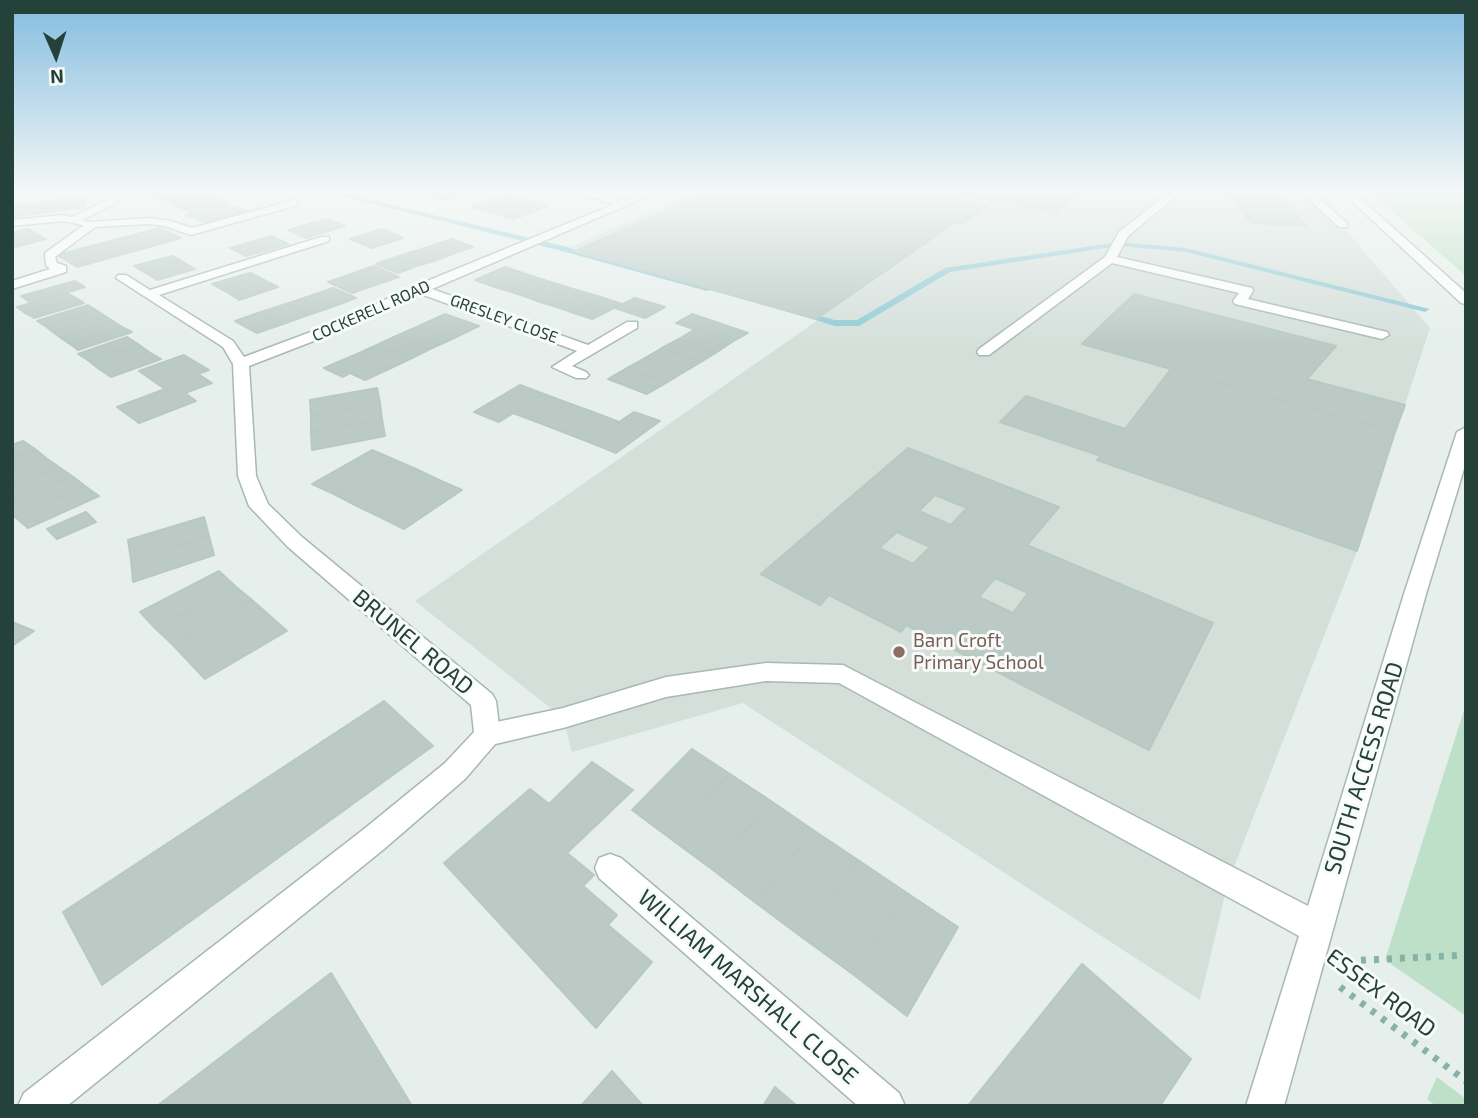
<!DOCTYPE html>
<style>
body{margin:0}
#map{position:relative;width:1478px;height:1118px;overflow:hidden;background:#e6efeb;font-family:"Exo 2",sans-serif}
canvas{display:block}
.frame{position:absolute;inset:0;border:14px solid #24423a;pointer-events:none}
.north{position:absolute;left:21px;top:21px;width:70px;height:70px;-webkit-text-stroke:5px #f7fbf9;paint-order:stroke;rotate:177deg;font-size:19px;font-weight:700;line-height:28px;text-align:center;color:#24423a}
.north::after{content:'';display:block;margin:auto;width:24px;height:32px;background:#24423a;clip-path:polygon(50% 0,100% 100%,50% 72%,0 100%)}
</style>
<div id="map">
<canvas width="1478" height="1118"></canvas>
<div class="frame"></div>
<div class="north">N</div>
</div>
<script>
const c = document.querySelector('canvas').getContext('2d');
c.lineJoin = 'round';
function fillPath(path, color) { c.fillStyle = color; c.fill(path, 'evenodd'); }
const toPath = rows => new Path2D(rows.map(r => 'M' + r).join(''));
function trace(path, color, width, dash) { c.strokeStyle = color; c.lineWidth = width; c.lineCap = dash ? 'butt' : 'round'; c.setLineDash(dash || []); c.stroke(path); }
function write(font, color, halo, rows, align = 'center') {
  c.font = font + ' "Exo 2",sans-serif'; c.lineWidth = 6; c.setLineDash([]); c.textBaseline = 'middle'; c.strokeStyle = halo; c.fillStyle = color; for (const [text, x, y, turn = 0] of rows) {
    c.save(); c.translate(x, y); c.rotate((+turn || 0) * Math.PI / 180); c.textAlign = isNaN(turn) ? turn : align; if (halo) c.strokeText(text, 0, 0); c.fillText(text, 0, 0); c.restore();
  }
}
fillPath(toPath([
 [698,191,1312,191,1430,328,1356,554,1228,882,1200,1000,743,703,572,752,563,718,415,601,821,318,568,248]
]), '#d4dfda');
fillPath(toPath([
 [1368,191,1466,191,1466,276,1381,202],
 [1466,697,1466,1016,1385,960,1464,710],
 [1437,1077,1466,1099,1466,1106,1436,1106,1427,1099]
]), '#bfe0c8');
fillPath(toPath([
 [322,191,334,191,563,246,714,289,707,291,558,250,322,191],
 [1119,242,1186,248,1430,309,1425,312,1186,252,1119,246,950,272,859,326,835,326,796,314,801,311,835,320,857,320,945,268,1119,242]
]), '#8ec9d4');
const building = toPath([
 [205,191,216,195,178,205,141,192,205,191],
 [410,191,473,191,447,200,410,191],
 [712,191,913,191,987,206,962,224,956,222,816,319,575,251,712,191],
 [975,191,1010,191,1037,196,1044,191,1082,191,1056,213,962,195,975,191],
 [1227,191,1275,191,1306,226,1251,223,1227,191],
 [507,195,550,205,514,219,471,207,507,195],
 [211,196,230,203,194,213,175,206,211,196],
 [87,197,84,207,12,217,12,206,87,197],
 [225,204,250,212,211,224,186,215,225,204],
 [327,219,345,226,326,232,308,224,327,219],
 [308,224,326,232,306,238,289,230,308,224],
 [160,228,181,238,77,267,57,255,160,228],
 [28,229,46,239,12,248,12,233,28,229],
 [382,229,392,233,360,243,350,239,382,229],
 [392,233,403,238,371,248,360,243,392,233],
 [272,236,288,244,268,250,251,242,272,236],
 [452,239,473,247,455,253,434,245,452,239],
 [251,242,268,250,246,256,230,248,251,242],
 [434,245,455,253,437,260,415,251,434,245],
 [415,251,437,260,417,266,396,257,415,251],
 [172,256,180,260,142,271,134,266,172,256],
 [396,257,417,266,398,273,376,264,396,257],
 [180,260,188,265,149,275,142,271,180,260],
 [188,265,195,269,157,280,149,275,188,265],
 [374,266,399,277,375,285,351,274,374,266],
 [505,267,523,273,492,286,475,280,505,267],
 [250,273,259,277,221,289,212,284,250,273],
 [523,273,538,278,508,291,492,286,523,273],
 [351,274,375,285,352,293,328,282,351,274],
 [259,277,268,282,230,294,221,289,259,277],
 [538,278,554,283,524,296,508,291,538,278],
 [75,281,85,287,31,303,21,296,75,281],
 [268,282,278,287,239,300,230,294,268,282],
 [554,283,570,288,540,302,524,296,554,283],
 [333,288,356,298,332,307,310,296,333,288],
 [570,288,587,293,557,307,540,302,570,288],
 [67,293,76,298,25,313,17,307,67,293],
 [587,293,604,298,574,313,557,307,587,293],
 [1134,294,1336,346,1307,379,1405,405,1395,432,1082,344,1134,294],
 [310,296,332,307,308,315,286,304,310,296],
 [76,298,84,303,34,318,25,313,76,298],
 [604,298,622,304,592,319,574,313,604,298],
 [635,298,665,307,645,318,615,308,635,298],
 [286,304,308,315,283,324,261,312,286,304],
 [88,305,96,310,45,326,37,321,88,305],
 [96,310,105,316,53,332,45,326,96,310],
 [261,312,283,324,257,333,235,321,261,312],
 [445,314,479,326,452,339,417,327,445,314],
 [692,314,748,333,732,342,676,323,692,314],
 [105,316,113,321,61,338,53,332,105,316],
 [113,321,122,327,70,344,61,338,113,321],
 [122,327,132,332,78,350,70,344,122,327],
 [417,327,452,339,430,349,396,336,417,327],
 [695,329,732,342,717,352,679,339,695,329],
 [396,336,430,349,412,358,377,345,396,336],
 [127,337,138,344,89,361,78,354,127,337],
 [679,339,717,352,701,362,662,348,679,339],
 [138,344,149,352,99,369,89,361,138,344],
 [377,345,412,358,391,368,357,354,377,345],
 [662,348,701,362,684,372,645,358,662,348],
 [149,352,161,359,111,377,99,369,149,352],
 [357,354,391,368,365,380,350,373,343,377,324,368,357,354],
 [184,355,209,370,198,374,212,383,185,393,196,401,139,423,117,407,165,389,139,371,184,355],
 [645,358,684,372,666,383,627,368,645,358],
 [627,368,666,383,647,394,608,379,627,368],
 [1171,369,1395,432,1357,551,1097,460,1101,456,1000,422,1026,396,1125,429,1171,369],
 [520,385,544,394,499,422,474,412,520,385],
 [377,388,380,403,311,416,310,400,377,388],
 [544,394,568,403,537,422,513,413,544,394],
 [380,403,382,419,311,432,311,416,380,403],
 [568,403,593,412,563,432,537,422,568,403],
 [593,412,619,422,589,442,563,432,593,412],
 [634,412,660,421,616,453,589,442,634,412],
 [382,419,385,436,312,450,311,432,382,419],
 [23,441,35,449,12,458,12,445,23,441],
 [908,448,1059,507,1027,545,1213,623,1149,750,906,625,901,632,829,595,820,605,761,574,908,448],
 [935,495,967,508,951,525,919,511,935,495],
 [897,532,930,547,913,564,879,548,897,532],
 [995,578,1028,593,1013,613,979,597,995,578],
 [35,449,46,458,12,472,12,458,35,449],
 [372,450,393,459,334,494,312,484,372,450],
 [46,458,59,467,12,487,12,472,46,458],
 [393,459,416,469,357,506,334,494,393,459],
 [59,467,72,476,12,502,12,487,59,467],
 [416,469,439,480,380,517,357,506,416,469],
 [72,476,85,486,15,517,12,515,12,502,72,476],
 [439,480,462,490,404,529,380,517,439,480],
 [85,486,99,496,28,528,15,517,85,486],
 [86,512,96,522,57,539,47,529,86,512],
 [204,517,209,536,131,560,128,540,204,517],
 [209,536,214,555,133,582,131,560,209,536],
 [219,571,235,586,155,628,140,612,219,571],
 [235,586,252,600,172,644,155,628,235,586],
 [252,600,269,615,188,661,172,644,252,600],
 [269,615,287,631,205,679,188,661,269,615],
 [12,622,34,631,12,646,12,622],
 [384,701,433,746,102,985,63,912,384,701],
 [692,749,730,774,671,839,632,810,692,749],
 [592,762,633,790,567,853,594,875,583,886,617,915,608,925,652,962,596,1028,444,863,530,789,549,804,592,762],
 [730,774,771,801,713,870,671,839,730,774],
 [771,801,813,830,756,903,713,870,771,801],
 [813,830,858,860,803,938,756,903,813,830],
 [858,860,907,893,854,975,803,938,858,860],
 [907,893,958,927,907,1016,854,975,907,893],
 [1082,964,1191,1059,1160,1106,968,1106,1082,964],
 [331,973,412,1106,157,1106,331,973],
 [612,1071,643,1106,581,1106,612,1071],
 [775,1087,797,1106,763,1106,775,1087]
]);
fillPath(building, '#bbcac4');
trace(building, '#b8c9c2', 2);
const lane = toPath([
 [113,191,123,191,123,196,117,203,80,221,72,221,72,217,109,199,113,191],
 [1171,191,1182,191,1128,236,1117,257,1252,288,1253,291,1248,299,1387,332,1389,335,1382,339,1235,304,1233,301,1239,293,1112,263,989,355,979,355,977,352,979,349,1105,257,1119,232,1171,191],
 [1300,191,1311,191,1347,223,1347,227,1339,227,1300,191],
 [294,200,298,201,298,205,191,235,165,226,149,224,95,227,55,257,57,263,66,266,66,272,12,289,12,281,50,269,46,265,45,253,88,222,149,218,171,221,192,228,294,200],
 [1415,586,1423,589,1426,594,1284,1106,1246,1106,1299,936,839,683,766,681,666,697,563,728,487,746,478,743,474,735,478,727,487,724,563,708,666,677,766,663,843,665,1308,906,1404,594,1407,589,1415,586]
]);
const street = toPath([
 [569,191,588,191,625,200,646,191,660,191,432,289,588,345,627,322,637,322,637,328,572,366,586,372,589,375,586,378,576,378,552,367,577,351,421,294,342,330,249,366,256,476,268,504,302,537,492,694,496,701,500,735,496,743,465,779,384,849,67,1106,18,1106,24,1093,364,829,445,763,474,732,471,705,288,547,249,506,238,476,233,364,223,347,116,278,118,275,126,275,150,290,321,237,329,237,329,241,159,295,233,341,244,357,332,324,415,286,615,204,569,191],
 [1341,191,1352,191,1466,293,1466,304,1461,303,1341,191],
 [63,215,97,224,92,227,63,221,12,226,12,220,63,215],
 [1466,427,1466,462,1426,594,1423,599,1415,602,1407,599,1404,594,1457,432,1466,427],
 [610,854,621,858,899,1093,905,1106,858,1106,599,878,595,868,599,858,610,854]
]);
trace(lane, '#a8b8b2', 3);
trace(street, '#a8b8b2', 3);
trace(toPath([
 [1348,961,1466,955],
 [1340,987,1466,1081]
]), '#86b3a5', 7, [5, 8]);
fillPath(lane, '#fff');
fillPath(street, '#fff');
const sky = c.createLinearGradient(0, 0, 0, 348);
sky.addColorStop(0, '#84bce0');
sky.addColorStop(0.55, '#f4f8f6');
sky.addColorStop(1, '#f4f8f600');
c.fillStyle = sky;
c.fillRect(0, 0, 1478, 348);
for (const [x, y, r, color] of [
 [899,652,7,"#8d6e63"]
]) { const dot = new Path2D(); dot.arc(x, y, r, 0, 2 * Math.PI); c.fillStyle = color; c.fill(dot); trace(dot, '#f7fbf9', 2.5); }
write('16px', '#24423a', '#f7fbf9', [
 ["COCKERELL ROAD",371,311,-24],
 ["GRESLEY CLOSE",504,319,20]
]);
write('19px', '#785e54', '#f7fbf9', [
 ["Barn Croft",913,641],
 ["Primary School",913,663]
], 'left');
write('23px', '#24423a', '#f7fbf9', [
 ["BRUNEL ROAD",413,642,40],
 ["SOUTH ACCESS ROAD",1364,768,-73],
 ["WILLIAM MARSHALL CLOSE",748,987,41],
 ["ESSEX ROAD",1381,993,37]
]);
</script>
